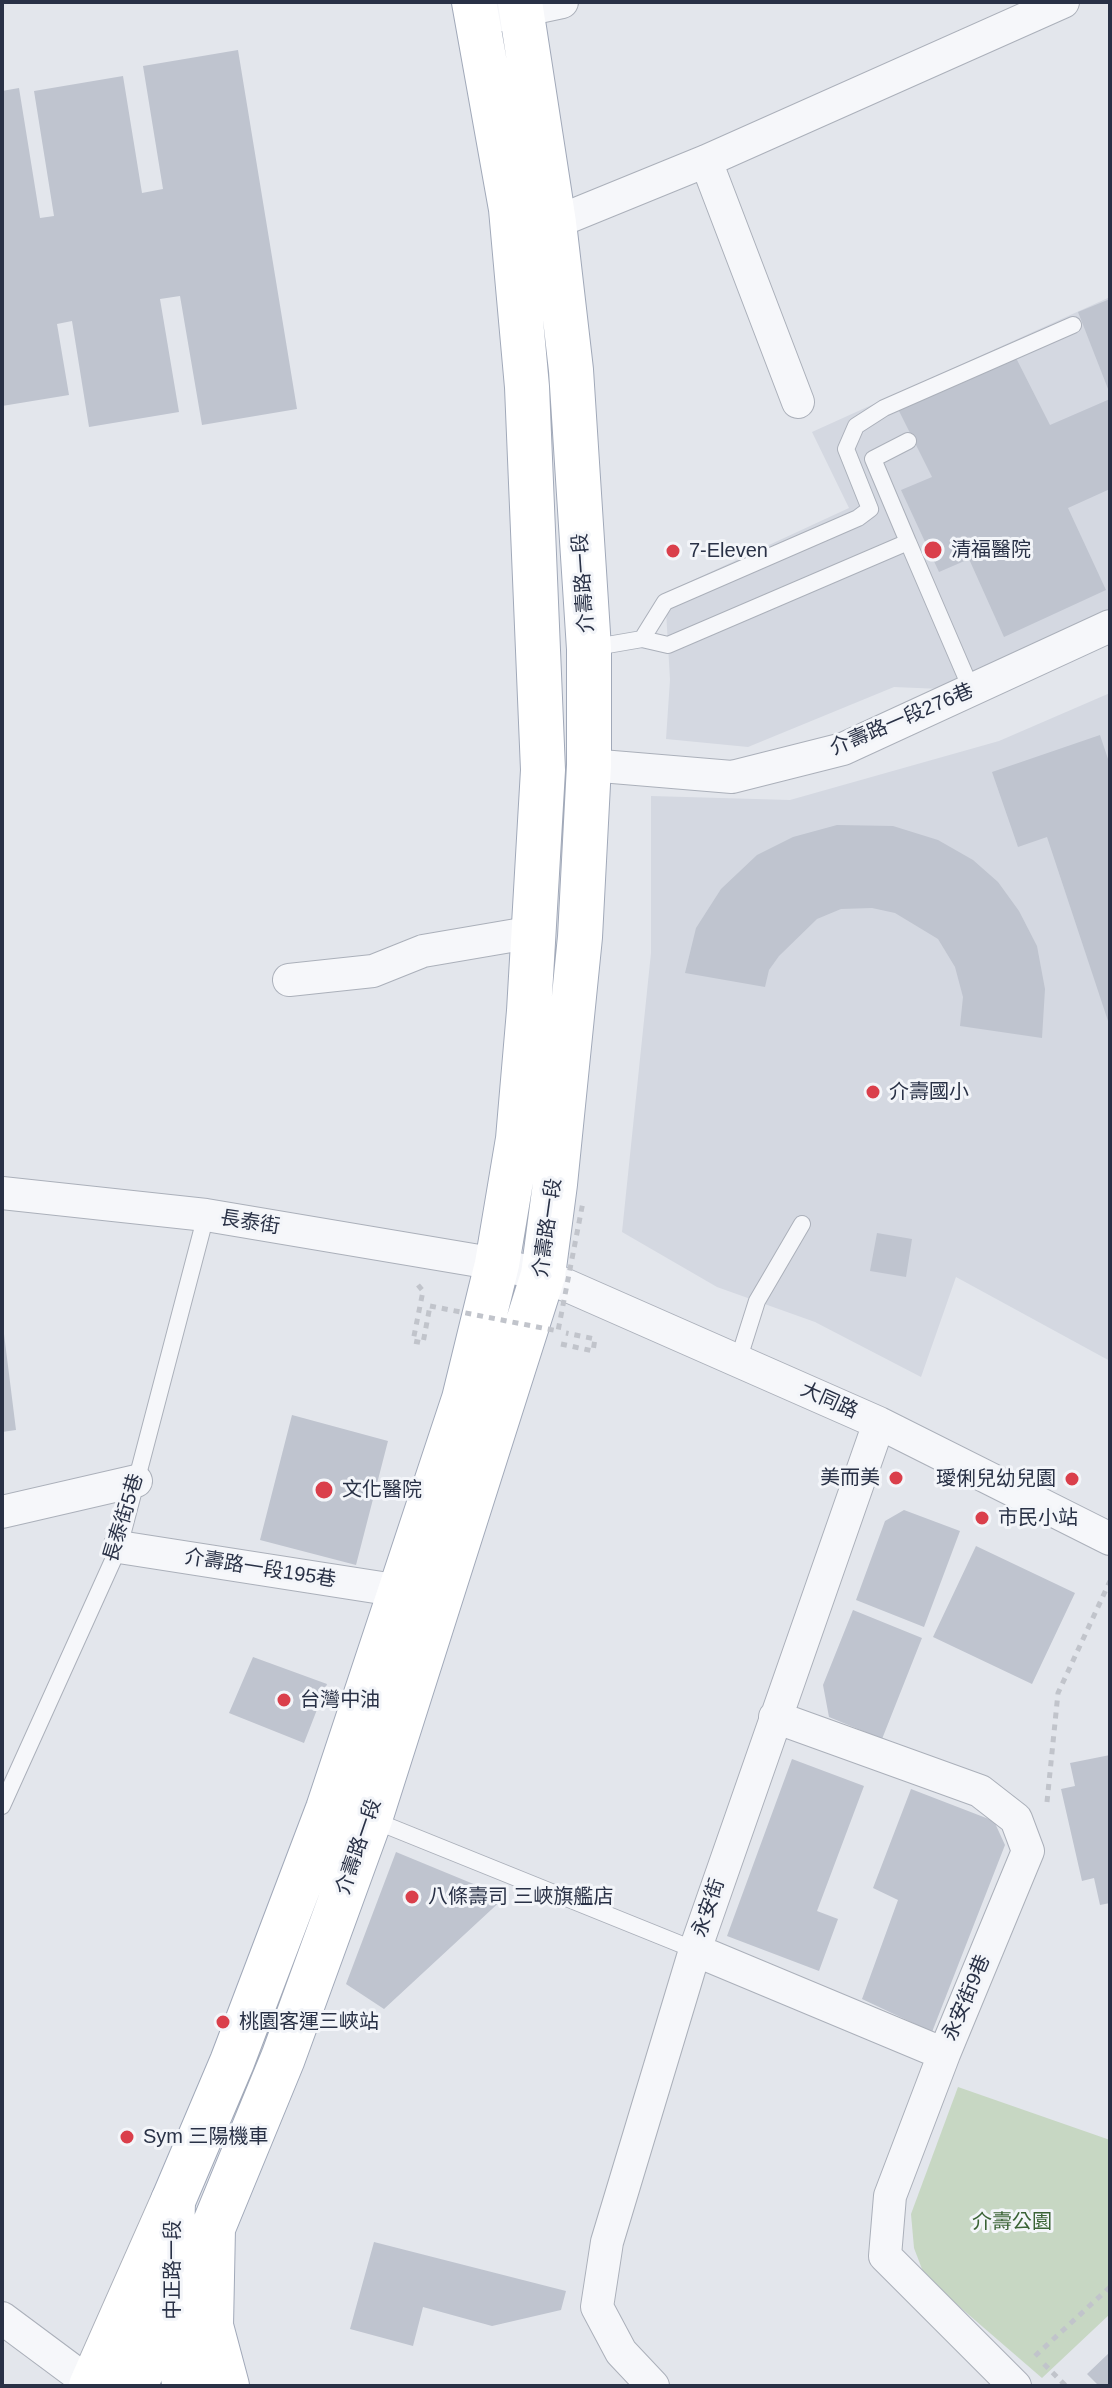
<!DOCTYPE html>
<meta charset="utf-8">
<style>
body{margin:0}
#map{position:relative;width:1112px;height:2388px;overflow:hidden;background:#e3e6ec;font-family:Arial,sans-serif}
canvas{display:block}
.frame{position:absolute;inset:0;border:4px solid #293146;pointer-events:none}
</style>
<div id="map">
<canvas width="1112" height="2388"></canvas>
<div class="frame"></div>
</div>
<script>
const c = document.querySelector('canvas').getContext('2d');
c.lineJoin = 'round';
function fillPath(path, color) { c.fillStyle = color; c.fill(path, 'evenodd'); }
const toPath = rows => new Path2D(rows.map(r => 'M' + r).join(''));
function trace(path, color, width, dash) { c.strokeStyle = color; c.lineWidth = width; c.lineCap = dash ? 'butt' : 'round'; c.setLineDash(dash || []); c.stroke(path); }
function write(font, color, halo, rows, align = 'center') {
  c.font = font + ' Arial,"Noto Sans TC",sans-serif'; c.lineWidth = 6; c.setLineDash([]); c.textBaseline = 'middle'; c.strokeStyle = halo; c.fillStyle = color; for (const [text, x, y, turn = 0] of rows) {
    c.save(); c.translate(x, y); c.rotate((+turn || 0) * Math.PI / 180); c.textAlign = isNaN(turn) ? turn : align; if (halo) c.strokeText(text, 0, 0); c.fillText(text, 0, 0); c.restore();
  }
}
fillPath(toPath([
 [1110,297,1110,608,941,689,894,687,748,747,666,739,670,680,665,593,849,508,812,432],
 [1110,693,1110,1361,956,1277,921,1377,815,1322,717,1287,622,1232,651,953,651,796,790,800,999,741]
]), '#d4d8e1');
fillPath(toPath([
 [958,2087,1110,2140,1110,2314,1042,2378,925,2277,914,2248,911,2214]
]), '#c7d7c3');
fillPath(toPath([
 [238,50,297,409,202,425,180,296,160,299,179,412,89,427,72,321,57,324,69,395,2,406,2,91,19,88,40,218,54,216,34,91,123,76,142,193,163,189,143,66],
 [1110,299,1110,394,1078,312],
 [1015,356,1050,425,1110,399,1110,489,1068,508,1106,590,1004,637,969,559,939,572,901,490,932,477,898,409],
 [1100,735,1110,765,1109,1024,1047,837,1018,847,992,772],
 [837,825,893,826,938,840,973,860,998,882,1019,911,1037,946,1045,989,1042,1038,960,1026,963,997,955,967,938,939,895,913,872,908,841,909,817,919,779,956,769,970,765,987,685,973,696,928,721,889,757,855,793,837],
 [877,1233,912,1239,906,1277,870,1271],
 [4,1334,16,1430,2,1432,2,1335],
 [292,1415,388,1441,356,1565,260,1540],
 [904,1510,960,1531,924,1627,856,1600,885,1521],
 [976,1546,1075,1593,1032,1684,933,1637],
 [853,1610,922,1638,882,1739,829,1717,823,1685],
 [253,1657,327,1684,304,1743,229,1713],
 [1110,1755,1110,1903,1100,1905,1094,1878,1082,1881,1061,1789,1075,1786,1070,1763],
 [792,1759,864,1786,817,1911,838,1919,819,1971,727,1936],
 [911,1789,994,1821,1005,1845,932,2032,862,1999,898,1900,873,1888],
 [396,1852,505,1897,384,2009,346,1984],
 [374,2242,566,2291,561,2310,492,2326,423,2307,413,2346,350,2329],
 [1110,2352,1110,2386,1099,2386,1087,2374]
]), '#bfc4cf');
const lane = toPath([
 [908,441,873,459,908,542],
 [642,639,665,602,858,518,870,509,846,449,856,426,884,408,1073,325],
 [590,648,642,639,668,645,908,542,972,691],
 [738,1361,757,1301,802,1224],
 [2,1806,119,1547,206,1215],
 [373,1820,695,1950]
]);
const street = toPath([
 [501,15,562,2],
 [706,161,798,402],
 [554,223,706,161,1063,2],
 [589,765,732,777,843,749,1110,626],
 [289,980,373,971,423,951,534,932],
 [2,1193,206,1215,497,1264,543,1275,879,1423,1110,1539],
 [2,1512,136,1481],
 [119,1547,401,1591],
 [775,1717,980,1791,1016,1819,1028,1851,944,2054,890,2196,885,2256,1015,2386],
 [695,1950,944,2054],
 [2,2318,92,2385],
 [653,2386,621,2352,597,2307,607,2242,695,1950,879,1423]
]);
const secondary = toPath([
 [91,2386,173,2201],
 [134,2386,181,2296]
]);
const primary = toPath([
 [185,2386,170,2319,173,2201,232,2062,328,1809,464,1399,497,1264,518,1139,529,1011,543,770,527,387,511,209,474,2],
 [227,2386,211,2326,213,2228,283,2058,370,1819,543,1275,555,1184,580,937,589,765,589,649,571,370,554,223,520,2]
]);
trace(lane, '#abb0ba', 18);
trace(street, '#abb0ba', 34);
trace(secondary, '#abb0ba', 46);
trace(primary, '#a1a9b9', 46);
trace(toPath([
 [418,1285,423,1291,413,1341,423,1343,430,1306],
 [561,1344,593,1351,595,1339,566,1333],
 [1047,1802,1058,1693,1110,1581],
 [1035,2356,1110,2287],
 [1044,2364,1066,2386]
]), '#c1c4cb', 5, [6, 6]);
trace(lane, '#f6f7fa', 16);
trace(street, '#f6f7fa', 32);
trace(secondary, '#fff', 44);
trace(primary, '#fff', 44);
trace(toPath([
 [430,1306,558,1331,583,1202]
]), '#c1c4cb', 5, [6, 6]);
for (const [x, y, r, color] of [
 [933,550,10,"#da3f4b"],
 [673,551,8,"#da3f4b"],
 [873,1092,8,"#da3f4b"],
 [896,1478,8,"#da3f4b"],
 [1072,1479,8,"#da3f4b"],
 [324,1490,10,"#da3f4b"],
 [982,1518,8,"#da3f4b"],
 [284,1700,8,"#da3f4b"],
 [412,1897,8,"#da3f4b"],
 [223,2022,8,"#da3f4b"],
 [127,2137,8,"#da3f4b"]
]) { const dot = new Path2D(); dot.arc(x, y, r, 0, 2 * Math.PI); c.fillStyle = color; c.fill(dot); trace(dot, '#f3f5f9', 3); }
write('20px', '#293146', '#f3f5f9', [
 ["清福醫院",951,550],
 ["7-Eleven",689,551],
 ["介壽國小",889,1092],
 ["美而美",880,1478,"right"],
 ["璦俐兒幼兒園",1056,1479,"right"],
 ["文化醫院",342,1490],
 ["市民小站",998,1518],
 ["台灣中油",300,1700],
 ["八條壽司 三峽旗艦店",428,1897],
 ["桃園客運三峽站",239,2022],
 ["Sym 三陽機車",143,2137]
], 'left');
write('20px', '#293146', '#f3f5f9', [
 ["介壽路一段",584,583,-94],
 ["介壽路一段276巷",902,720,-23],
 ["長泰街",250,1223,9],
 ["介壽路一段",548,1228,-82],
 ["大同路",829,1401,24],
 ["長泰街5巷",124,1518,-73],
 ["介壽路一段195巷",260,1569,9],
 ["介壽路一段",359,1847,-71],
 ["永安街",709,1908,-71],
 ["永安街9巷",967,1998,-67],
 ["中正路一段",173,2270,-90]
]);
write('20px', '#3a6335', '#f3f5f9', [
 ["介壽公園",1012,2222]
]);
</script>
